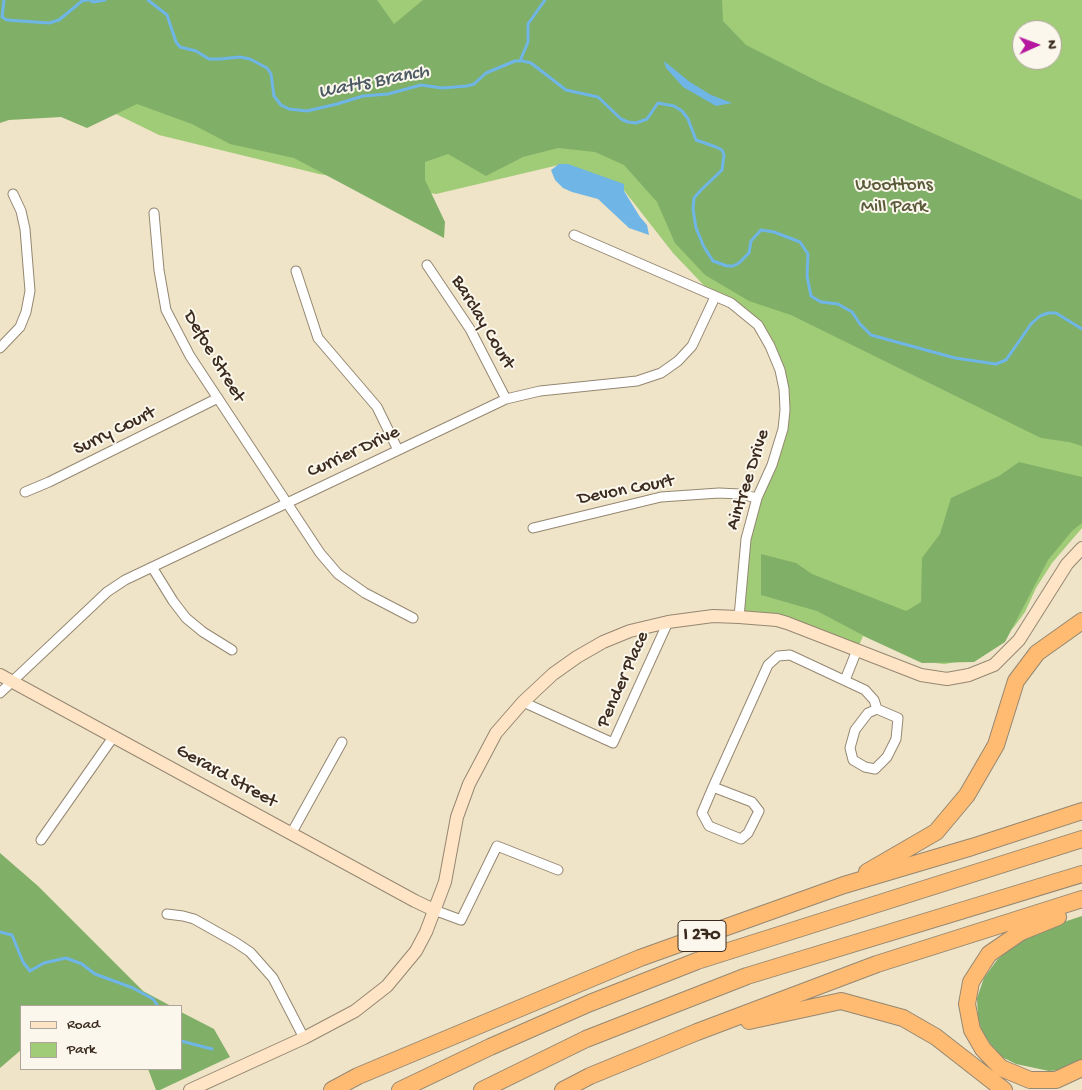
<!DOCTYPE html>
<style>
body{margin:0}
#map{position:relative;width:1082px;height:1090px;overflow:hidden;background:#efe4c7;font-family:"Gochi Hand",sans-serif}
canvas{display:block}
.legend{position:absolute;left:20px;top:1005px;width:162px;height:65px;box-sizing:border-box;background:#fbf7ec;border:1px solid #aea59a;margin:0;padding:6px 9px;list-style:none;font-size:15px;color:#3b2a1e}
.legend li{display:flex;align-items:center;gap:10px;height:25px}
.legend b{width:25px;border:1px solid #aea59a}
.north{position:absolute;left:1012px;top:20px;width:50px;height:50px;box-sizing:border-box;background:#fbf7ec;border:1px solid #aea59a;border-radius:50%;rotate:88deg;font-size:14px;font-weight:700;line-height:20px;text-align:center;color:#3b2a1e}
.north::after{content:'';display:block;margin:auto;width:18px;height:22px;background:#b5179e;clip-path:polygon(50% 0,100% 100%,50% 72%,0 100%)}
</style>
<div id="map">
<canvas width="1082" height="1090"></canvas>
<ul class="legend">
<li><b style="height:6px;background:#ffe4c6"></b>Road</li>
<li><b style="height:14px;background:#a0cb77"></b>Park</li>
</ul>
<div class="north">N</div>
</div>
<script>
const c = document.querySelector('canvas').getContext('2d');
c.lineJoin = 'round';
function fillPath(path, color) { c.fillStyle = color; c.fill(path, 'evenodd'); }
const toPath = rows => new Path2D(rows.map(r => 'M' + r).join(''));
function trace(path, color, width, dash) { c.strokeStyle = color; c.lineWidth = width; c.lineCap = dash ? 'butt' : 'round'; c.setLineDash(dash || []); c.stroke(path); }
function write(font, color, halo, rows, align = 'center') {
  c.font = font + ' "Gochi Hand",sans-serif'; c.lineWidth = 4; c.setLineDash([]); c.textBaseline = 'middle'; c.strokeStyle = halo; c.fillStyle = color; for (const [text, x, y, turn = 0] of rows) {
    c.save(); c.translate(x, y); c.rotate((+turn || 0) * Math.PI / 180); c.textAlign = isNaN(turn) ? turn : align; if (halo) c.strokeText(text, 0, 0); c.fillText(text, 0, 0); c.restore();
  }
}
fillPath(toPath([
 [0,0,1082,0,1082,528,1052,563,1036,588,1025,612,1014,627,1003,638,964,661,944,664,926,662,863,636,857,650,787,623,739,617,746,539,779,448,784,389,758,325,715,297,673,253,619,184,563,164,436,194,319,174,159,135,73,93],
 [1022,30,1052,30,1052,60,1022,60]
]), '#a0cb77');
fillPath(toPath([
 [0,0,377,0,394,24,423,0,722,0,723,21,746,45,823,84,1082,200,1082,446,1069,442,1041,438,791,315,749,301,705,275,675,243,657,202,624,165,595,152,558,148,523,157,486,176,448,154,425,162,425,180,445,222,444,238,294,158,230,144,192,124,137,104,87,128,61,117,9,120,0,123],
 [1019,462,1082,477,1082,523,1072,531,1048,560,1005,642,974,662,922,663,870,639,817,611,761,595,761,554,796,563,812,574,906,611,921,602,922,558,940,534,951,498,999,476],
 [0,853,38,886,143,991,171,1006,21,1006,21,1050,0,1068],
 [1082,916,1082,1061,1061,1070,1049,1071,1016,1064,1002,1057,992,1046,982,1032,978,1018,977,998,984,978,997,960,1015,944,1033,932],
 [181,1012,214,1029,230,1057,160,1090,156,1090,148,1069,181,1069]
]), '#80af68');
fillPath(toPath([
 [664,61,690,82,711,95,732,103,716,106,683,87,666,68],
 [559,164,568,164,624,184,624,191,640,217,647,225,649,235,629,228,598,199,572,192,563,188,555,180,551,170]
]), '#6fb5e6');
trace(toPath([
 [4,0,2,17,7,20,49,23,59,20,82,1,87,0],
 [89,0,93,2,105,0],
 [148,0,167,15,176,42,180,47,196,51,209,59,220,59,240,57,250,59,267,68,271,74,274,96,281,105,289,109,307,111,337,104,363,96,388,94,421,85,442,88,467,86,474,84,486,73,515,61,523,61,531,63,566,90,598,97,621,119,628,122,636,123,647,119,658,103,674,106,682,111,688,119,696,140,716,147,722,150,724,155,722,170,701,190,694,198,693,209,696,228,704,247,713,261,727,266,733,266,739,263,749,253,751,241,761,230,774,232,800,242,808,254,807,276,811,296,821,302,838,304,852,312,860,324,871,335,955,358,996,364,1006,360,1031,324,1040,316,1048,313,1056,313,1082,329],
 [520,61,528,42,528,24,545,0],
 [0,932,12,935,23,962,30,971,44,963,66,958,82,964,95,974,133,988,153,999,158,1006],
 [181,1041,212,1049]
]), '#6fb5e6', 3);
const street = toPath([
 [154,213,159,270,166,310,190,356,320,553,338,574,365,593,413,618],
 [574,235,731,303,758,325,770,346,780,370,784,389,785,410,783,429,772,465,757,498,746,539,739,617],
 [427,265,470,329,506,399],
 [296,271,318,338,377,407,398,450],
 [0,348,20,327,26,312,30,291,25,229,21,211,13,194],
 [25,492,49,482,218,398],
 [533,528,661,497,719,493,740,494,757,498],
 [152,567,173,601,186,618,203,632,232,650],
 [845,680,857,650],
 [0,693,107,592,125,580,506,399,540,391,637,381,661,373,678,361,692,346,715,297],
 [523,702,613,743,668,622],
 [713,787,752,802,759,811,748,833,741,839,709,826,702,813,713,787,768,665,778,656,790,655,865,690,874,700,877,709,898,718,896,739,887,757,875,769,865,767,853,760,850,748,855,730,868,713,877,709],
 [291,834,342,742],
 [41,840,114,736],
 [434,910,461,920,497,846,558,870],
 [167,914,183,916,194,919,235,942,250,952,273,978,304,1038]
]);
const secondary = toPath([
 [0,675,415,901,434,910],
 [190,1090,304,1038,355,1011,387,986,416,951,426,932,445,882,457,817,469,784,496,733,523,702,553,674,577,657,603,642,630,631,668,622,713,616,739,617,777,620,787,623,921,675,947,679,969,675,994,665,1019,640,1067,564,1082,548]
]);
const highway = toPath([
 [867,872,936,832,967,795,996,745,1016,681,1037,653,1082,621],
 [1058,917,1021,932,989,954,971,982,967,1004,972,1030,983,1049,1001,1068,1030,1080,1056,1080,1082,1068],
 [749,1021,841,1001,903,1018,936,1037,1004,1090],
 [332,1090,358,1076,640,958,844,885,972,847,1082,811],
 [400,1090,490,1047,590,1003,697,961,1082,839],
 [482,1090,586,1039,747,976,1082,874],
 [563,1090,590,1076,697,1032,877,964,1082,899]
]);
trace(street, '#958772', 11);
trace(secondary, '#958772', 14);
trace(highway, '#958772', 18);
trace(street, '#fff', 9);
trace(secondary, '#ffe4c6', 12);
trace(highway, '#ffbb71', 16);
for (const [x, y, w] of [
 [702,936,48]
]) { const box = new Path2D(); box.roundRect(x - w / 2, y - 15.5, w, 31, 4); c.fillStyle = '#fbf7ec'; c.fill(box); trace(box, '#3b2a1e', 1); }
write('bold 18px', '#3b2a1e', null, [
 ["I 270",702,936]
]);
write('19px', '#595a39', '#fbf7ec', [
 ["Woottons",894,186],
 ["Mill Park",894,208]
]);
write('19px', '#3b2a1e', '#fbf7ec', [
 ["Barclay Court",482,323,59],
 ["Defoe Street",213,357,59],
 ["Surry Court",115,432,-26],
 ["Currier Drive",354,453,-25],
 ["Aintree Drive",749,480,-72],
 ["Devon Court",626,491,-11],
 ["Pender Place",624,680,-66],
 ["Gerard Street",226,777,29]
]);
write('italic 20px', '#4d5b64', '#fbf7ec', [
 ["Watts Branch",374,83,-11]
]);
</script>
